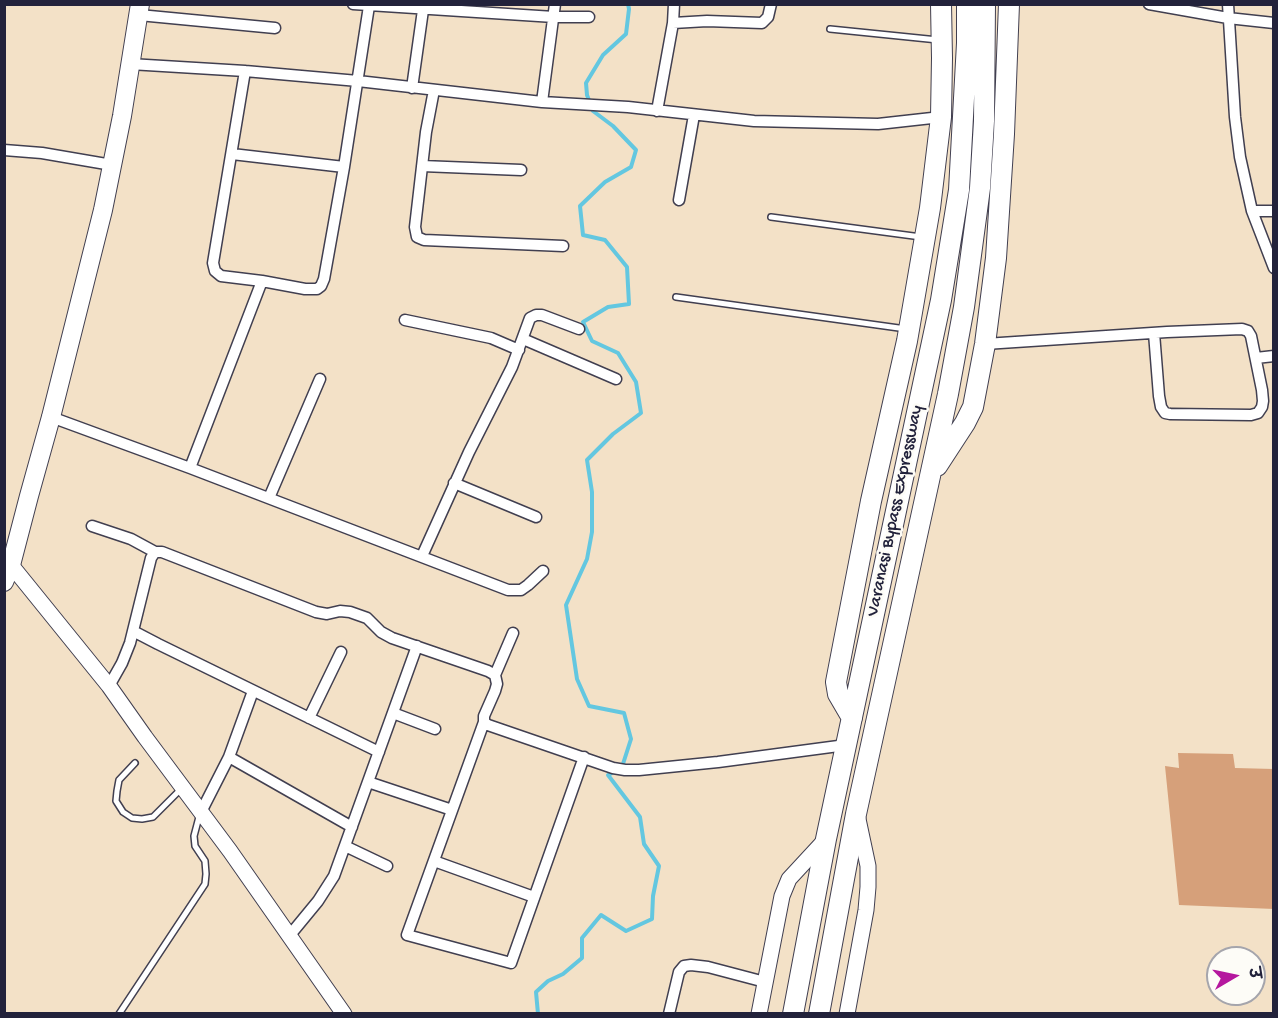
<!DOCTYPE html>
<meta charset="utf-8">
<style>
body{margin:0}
#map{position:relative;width:1278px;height:1018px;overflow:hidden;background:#f3e1c7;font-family:"Gochi Hand","Playpen Sans Deva",sans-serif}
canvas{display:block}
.frame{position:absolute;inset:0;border:6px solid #22223b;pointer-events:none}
.north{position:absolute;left:1206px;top:946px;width:60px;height:60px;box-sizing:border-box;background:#fdfcf7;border:2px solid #a5a5ac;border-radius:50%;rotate:81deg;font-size:16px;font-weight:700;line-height:24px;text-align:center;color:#22223b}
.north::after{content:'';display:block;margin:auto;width:21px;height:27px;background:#b5179e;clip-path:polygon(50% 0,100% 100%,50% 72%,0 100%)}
</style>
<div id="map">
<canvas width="1278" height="1018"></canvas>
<div class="frame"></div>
<div class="north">उ</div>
</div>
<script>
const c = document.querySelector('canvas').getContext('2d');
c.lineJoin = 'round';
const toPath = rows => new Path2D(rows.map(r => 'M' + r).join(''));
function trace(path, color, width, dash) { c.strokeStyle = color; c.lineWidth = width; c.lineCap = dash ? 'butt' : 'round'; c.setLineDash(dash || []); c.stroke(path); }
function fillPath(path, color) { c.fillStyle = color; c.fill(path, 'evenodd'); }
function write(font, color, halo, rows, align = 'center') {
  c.font = font + ' "Gochi Hand",sans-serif'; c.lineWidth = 5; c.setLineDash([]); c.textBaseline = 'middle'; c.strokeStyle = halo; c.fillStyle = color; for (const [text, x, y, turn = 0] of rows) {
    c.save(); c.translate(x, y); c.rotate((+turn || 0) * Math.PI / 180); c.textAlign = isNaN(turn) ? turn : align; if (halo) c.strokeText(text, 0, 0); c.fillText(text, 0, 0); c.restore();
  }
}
trace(toPath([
 [622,767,631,739,624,713,589,706,577,679,566,605,587,559,592,532,592,492,587,460,613,434,641,413,636,382,618,353,592,341,583,322,608,307,629,304,627,267,605,240,583,235,580,206,605,182,631,167,636,150,613,126,593,111,587,95,586,83,603,55,626,34,629,9,628,4],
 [538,1014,536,992,548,981,563,974,582,958,582,938,601,915,626,931,652,919,653,896,659,866,644,844,640,817,608,775,616,771]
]), '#63c7e0', 4);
fillPath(toPath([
 [1178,753,1233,754,1235,768,1274,769,1274,909,1179,905,1165,766,1179,768]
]), '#d6a07a');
const lane = toPath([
 [830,29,938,40],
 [771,217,921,237],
 [676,297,906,329],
 [135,763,119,780,117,791,116,801,123,812,132,818,142,819,153,817,181,789],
 [119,1014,205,884,206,874,205,861,195,846,194,836,199,817]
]);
const street = toPath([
 [353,4,554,17,589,17],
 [1149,4,1228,18,1274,23],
 [1228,4,1235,117,1240,157,1252,211,1274,268],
 [139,15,275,28],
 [673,23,707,21,762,23,768,17,771,4],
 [130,64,245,71,358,81,542,102,628,107,754,121,878,124,941,117],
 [412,88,423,10],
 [434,90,426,132,415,227,417,237,424,240,563,246],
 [542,102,555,4],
 [657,111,673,23,674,4],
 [4,150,42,153,112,165],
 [232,154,344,167],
 [422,166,521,170],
 [679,200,694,115],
 [1252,211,1274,211],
 [262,281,305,289,317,289,321,286,324,279,344,167,369,6],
 [405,320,491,338,519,350],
 [523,339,616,379],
 [985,344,1167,332,1242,329,1248,331,1251,336,1262,390,1263,401,1262,407,1258,413,1251,415,1170,414,1165,413,1161,407,1159,396,1154,333],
 [1256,358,1274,356],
 [51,417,190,468,508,590,521,590,528,585,543,571],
 [190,468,262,281,221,276,215,271,213,263,245,71],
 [454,483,536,517],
 [269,498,320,379],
 [92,526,131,539,155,552],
 [422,556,469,452,512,367,530,318,536,315,542,315,579,329],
 [133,631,158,644,379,752],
 [495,675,513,633],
 [109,686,122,663,130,643,151,558,155,552,162,552,316,612,327,614,340,611,350,612,367,618,381,632,392,638,488,671,495,675,497,684,495,691,484,716,484,722,488,725,613,768,625,770,639,770,718,762,846,745],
 [393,713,435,729],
 [309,718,341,652],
 [484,722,407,935,511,963,584,757],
 [229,757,352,827],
 [368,782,452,810],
 [201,812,229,757,253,691],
 [345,846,387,866],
 [434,861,534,897],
 [290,935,318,901,334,876,417,646],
 [669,1014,679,972,684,966,691,965,708,967,765,982]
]);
const secondary = toPath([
 [11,565,109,686,145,737,230,851,344,1014],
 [759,1014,782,896,789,879,826,839],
 [847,1014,866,910,868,887,868,866,858,819]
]);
const primary = toPath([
 [4,582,11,565,29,496,51,417,103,210,122,116,140,4]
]);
const highway = toPath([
 [937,466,965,423,973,407,985,344,996,258,1004,134,1009,4],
 [852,718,838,694,836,682,871,501,907,341,930,208,941,117,942,58,941,4],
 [793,1014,826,839,941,300,959,190,967,43,967,4],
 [819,1014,856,814,948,394,964,307,980,188,984,121,985,4]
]);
trace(lane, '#413f50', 8);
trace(street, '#413f50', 13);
trace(secondary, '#413f50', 17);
trace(primary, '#413f50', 20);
trace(highway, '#413f50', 22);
trace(lane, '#fff', 5);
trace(street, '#fff', 10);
trace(secondary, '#fff', 15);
trace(primary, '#fff', 18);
trace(highway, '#fff', 20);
write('18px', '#22223b', '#fdfcf7', [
 ["Varanasi Bypass Expressway",896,511,-78]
]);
</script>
